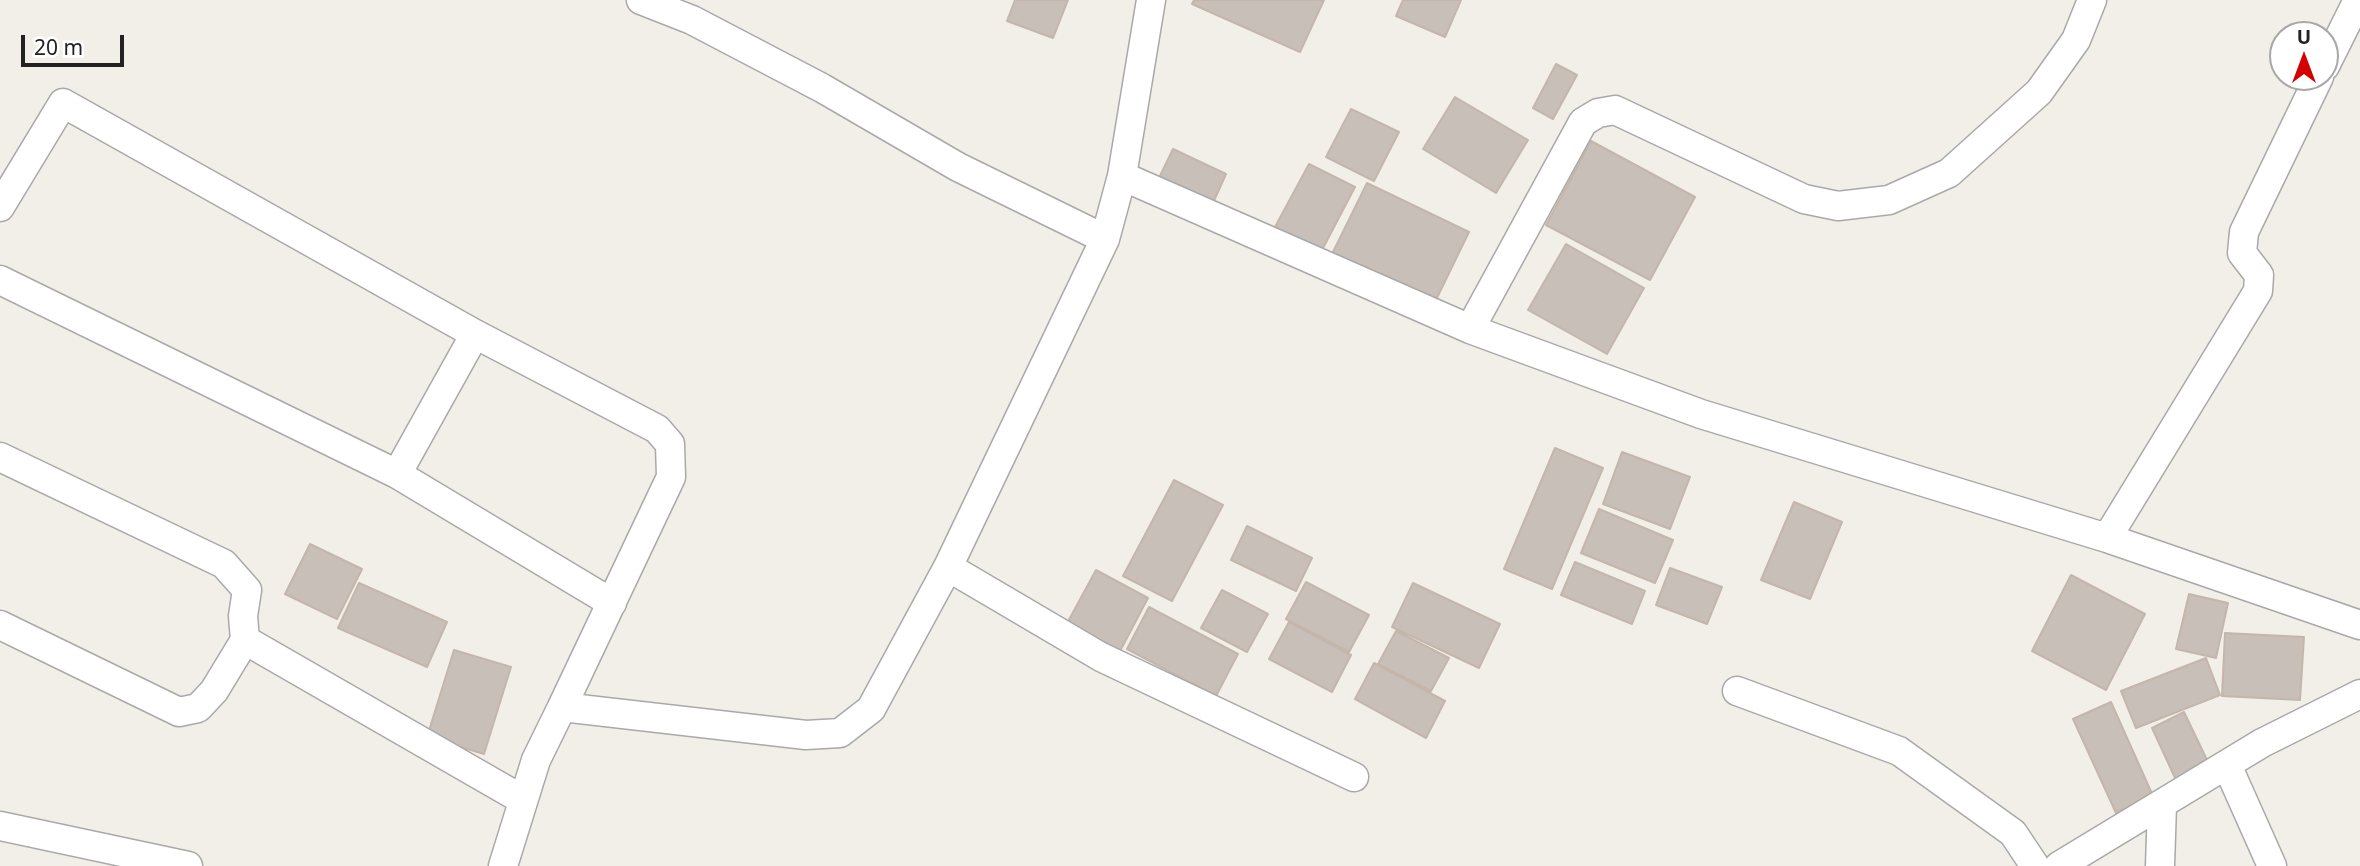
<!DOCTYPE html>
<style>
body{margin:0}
#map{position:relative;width:2360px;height:866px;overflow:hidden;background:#f2efe9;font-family:"Noto Sans",sans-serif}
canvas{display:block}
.north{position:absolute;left:2269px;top:21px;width:70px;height:70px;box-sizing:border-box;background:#fff;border:2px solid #a7a7a7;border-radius:50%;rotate:0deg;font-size:19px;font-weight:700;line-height:28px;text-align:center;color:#222}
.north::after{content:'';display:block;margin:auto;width:24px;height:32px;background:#d40000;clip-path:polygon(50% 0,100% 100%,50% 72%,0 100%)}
.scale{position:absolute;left:21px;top:35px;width:103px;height:32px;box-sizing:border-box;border:4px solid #222;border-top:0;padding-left:9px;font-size:21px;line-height:24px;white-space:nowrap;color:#222;-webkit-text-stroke:5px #fff;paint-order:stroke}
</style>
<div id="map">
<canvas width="2360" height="866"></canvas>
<div class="north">U</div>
<div class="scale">20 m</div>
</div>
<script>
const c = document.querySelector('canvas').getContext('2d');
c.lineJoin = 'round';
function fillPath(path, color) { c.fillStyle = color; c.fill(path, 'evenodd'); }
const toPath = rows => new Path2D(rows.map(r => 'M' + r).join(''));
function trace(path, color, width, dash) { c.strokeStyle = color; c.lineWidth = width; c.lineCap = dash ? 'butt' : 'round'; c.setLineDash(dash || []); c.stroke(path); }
const building = toPath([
 [1015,0,1068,0,1053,38,1007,21,1015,0],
 [1194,0,1324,0,1300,52,1192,4,1194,0],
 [1403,0,1461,0,1445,37,1396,16,1403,0],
 [1556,64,1577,75,1553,119,1533,108,1556,64],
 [1455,97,1528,140,1496,193,1423,149,1455,97],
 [1351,109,1399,132,1374,181,1326,157,1351,109],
 [1591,141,1695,197,1650,280,1546,225,1591,141],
 [1173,149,1226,174,1213,203,1159,178,1173,149],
 [1309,164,1355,187,1321,252,1275,227,1309,164],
 [1367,183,1469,232,1434,304,1332,254,1367,183],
 [1566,244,1644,288,1607,354,1528,310,1566,244],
 [1555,448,1603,468,1552,589,1504,569,1555,448],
 [1622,452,1690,477,1670,529,1603,504,1622,452],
 [1174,480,1223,505,1172,601,1123,576,1174,480],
 [1794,502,1842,522,1810,599,1761,580,1794,502],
 [1599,509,1673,540,1655,583,1581,553,1599,509],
 [1247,526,1312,558,1296,591,1231,560,1247,526],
 [310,544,362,569,337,619,285,594,310,544],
 [1575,562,1645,591,1632,624,1561,595,1575,562],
 [1670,568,1722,587,1707,624,1656,605,1670,568],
 [1096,570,1148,598,1118,655,1065,627,1096,570],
 [2071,575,2145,614,2106,690,2032,651,2071,575],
 [1306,582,1369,615,1349,652,1286,619,1306,582],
 [359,583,447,622,427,667,338,628,359,583],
 [1413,583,1500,624,1479,668,1392,627,1413,583],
 [1222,590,1268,614,1247,652,1201,628,1222,590],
 [2189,594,2228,603,2216,658,2176,649,2189,594],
 [1149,607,1238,654,1216,696,1127,649,1149,607],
 [1289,622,1351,655,1332,692,1269,659,1289,622],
 [1396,631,1449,658,1431,691,1378,664,1396,631],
 [2225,633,2304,637,2300,700,2222,696,2225,633],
 [454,650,511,667,484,754,427,737,454,650],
 [2206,658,2220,695,2136,728,2121,691,2206,658],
 [1374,663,1445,701,1426,738,1355,699,1374,663],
 [2111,702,2153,796,2116,813,2073,719,2111,702],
 [2184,712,2209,764,2176,780,2152,728,2184,712]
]);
fillPath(building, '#c7bfb8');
trace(building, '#c4b6ab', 2);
const minor = toPath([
 [641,0,692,20,822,88,958,167,1105,239],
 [2325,66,2358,0],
 [1122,176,1470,329,1701,414,2107,538,2360,625],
 [0,207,63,103,475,334,657,429,670,444,671,477,562,707],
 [0,280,397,474,612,603],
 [1470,329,1583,122,1598,113,1615,110,1804,199,1838,206,1889,200,1949,173,2039,92,2076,40,2092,0],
 [0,457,224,564,247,590,243,616,245,640,214,691,198,708,179,712,0,625],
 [397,474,475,334],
 [2107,538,2258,291,2259,275,2242,253,2244,232,2319,77],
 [948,567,1101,657,1354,777],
 [245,640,523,800],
 [1737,691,1899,751,2013,833,2035,866],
 [2227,765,2272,866],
 [0,826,188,866],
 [503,866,536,760,562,707,806,735,840,733,871,709,948,567,1105,239,1122,176,1151,0],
 [2059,866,2262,743,2360,694],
 [2160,866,2162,805]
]);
trace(minor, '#a9a9a9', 31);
trace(minor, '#fff', 28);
</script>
